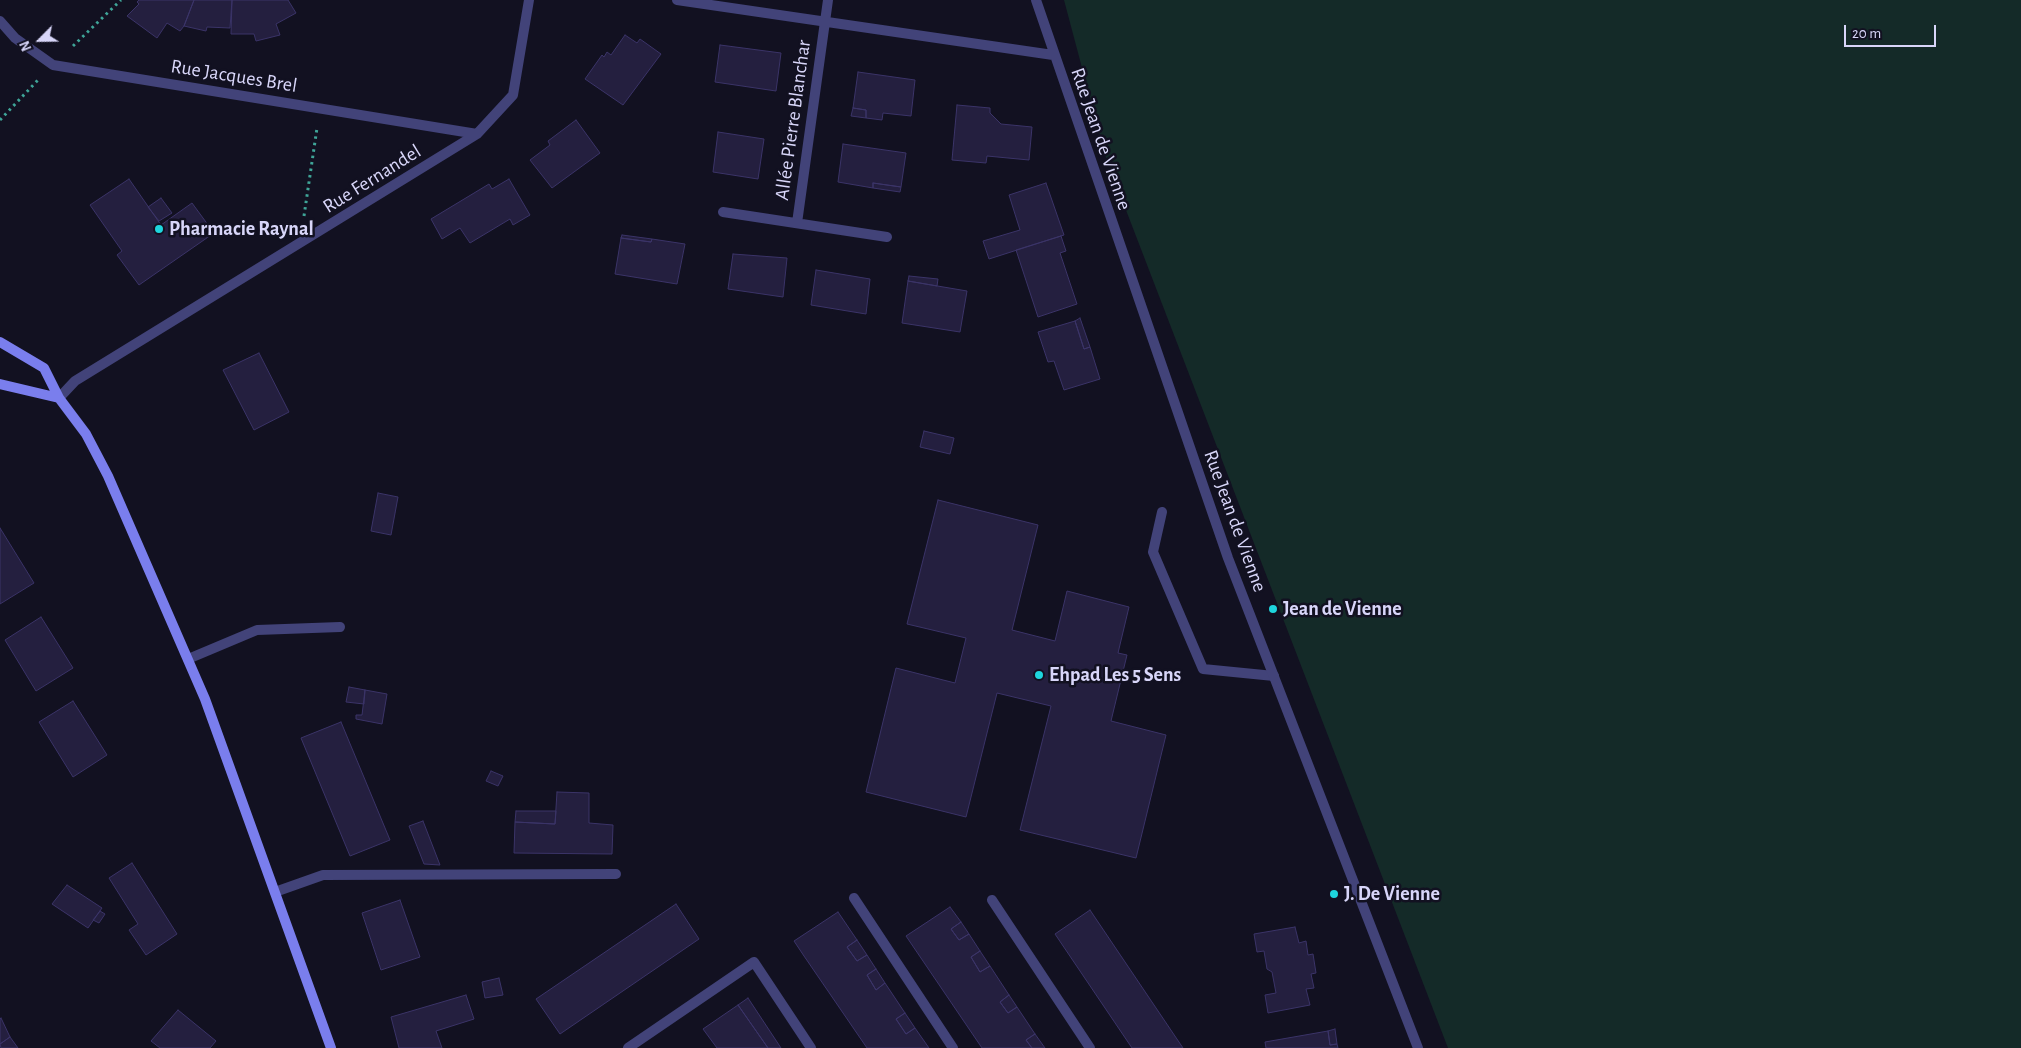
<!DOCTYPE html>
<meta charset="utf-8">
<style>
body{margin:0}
#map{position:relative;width:2021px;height:1048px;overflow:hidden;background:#121121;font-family:"Alegreya Sans",sans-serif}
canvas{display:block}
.north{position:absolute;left:15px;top:15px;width:50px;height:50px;-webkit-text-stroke:4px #121121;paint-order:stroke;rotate:247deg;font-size:14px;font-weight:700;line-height:20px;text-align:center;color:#d8d6f9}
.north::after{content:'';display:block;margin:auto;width:18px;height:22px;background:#d8d6f9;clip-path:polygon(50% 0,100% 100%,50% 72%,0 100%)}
.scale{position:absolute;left:1844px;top:25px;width:92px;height:22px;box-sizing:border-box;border:2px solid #d8d6f9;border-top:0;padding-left:6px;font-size:15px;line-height:18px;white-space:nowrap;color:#d8d6f9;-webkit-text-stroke:4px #121121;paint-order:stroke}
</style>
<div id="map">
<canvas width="2021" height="1048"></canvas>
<div class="north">N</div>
<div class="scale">20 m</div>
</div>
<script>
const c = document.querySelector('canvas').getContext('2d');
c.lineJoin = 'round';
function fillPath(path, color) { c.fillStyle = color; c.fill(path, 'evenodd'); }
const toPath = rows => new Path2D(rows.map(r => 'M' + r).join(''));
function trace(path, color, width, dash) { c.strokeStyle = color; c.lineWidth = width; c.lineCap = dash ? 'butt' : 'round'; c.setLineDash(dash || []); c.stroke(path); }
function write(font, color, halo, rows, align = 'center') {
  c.font = font + ' "Alegreya Sans",sans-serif'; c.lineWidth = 5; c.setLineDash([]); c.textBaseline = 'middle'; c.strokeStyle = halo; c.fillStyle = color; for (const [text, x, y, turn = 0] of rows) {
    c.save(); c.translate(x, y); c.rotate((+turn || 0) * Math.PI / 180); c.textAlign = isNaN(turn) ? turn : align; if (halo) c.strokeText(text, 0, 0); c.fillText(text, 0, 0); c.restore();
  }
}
fillPath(toPath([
 [1064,0,2021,0,2021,1048,1448,1048,1106,158]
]), '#142a28');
const building = toPath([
 [139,0,194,0,184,26,180,31,167,23,157,38,127,16,139,4,137,2,139,0],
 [194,0,232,0,230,28,207,27,206,31,184,26,194,0],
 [232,0,288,0,296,13,276,24,280,35,256,41,254,34,231,34,232,0],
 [625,35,637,43,640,39,661,54,623,105,585,79,602,55,604,57,607,52,611,55,625,35],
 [720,45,781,53,776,91,715,82,720,45],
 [858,72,915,80,911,116,883,113,882,120,866,118,866,110,853,108,858,72],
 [957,105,990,108,990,113,1001,124,1032,127,1029,160,987,156,986,163,952,160,957,105],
 [853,108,866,110,866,118,851,116,853,108],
 [576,120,600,153,552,188,530,160,550,145,548,141,576,120],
 [718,132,764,139,758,179,713,172,718,132],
 [843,144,906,153,901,187,873,183,873,188,838,182,843,144],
 [129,179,161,225,192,203,214,233,139,285,117,255,122,251,90,205,129,179],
 [509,179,530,215,513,225,510,219,470,243,460,228,442,239,431,219,489,184,492,189,509,179],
 [873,183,901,187,900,192,873,188,873,183],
 [1046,183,1064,235,989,259,983,241,1020,230,1009,195,1046,183],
 [161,198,172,213,159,221,148,207,161,198],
 [622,235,652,239,651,242,621,238,622,235],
 [1061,236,1066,251,1060,253,1077,304,1038,317,1016,250,1061,236],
 [621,238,651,242,652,239,685,244,677,284,615,274,621,238],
 [733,254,787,258,783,297,728,289,733,254],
 [816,270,870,279,866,314,811,305,816,270],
 [909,276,938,279,937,286,908,281,909,276],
 [908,281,967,291,960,332,902,323,908,281],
 [1080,318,1090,347,1084,349,1075,321,1080,318],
 [1075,321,1084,349,1090,347,1100,379,1064,390,1054,361,1048,362,1038,332,1075,321],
 [259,353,289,412,254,430,223,370,259,353],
 [924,431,954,438,950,454,920,447,924,431],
 [378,493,398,497,391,535,371,531,378,493],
 [938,500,1038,525,1012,630,1055,641,1067,591,1129,607,1118,653,1127,655,1111,721,1166,735,1136,858,1020,830,1051,706,997,693,966,817,866,792,896,668,955,683,966,638,907,624,938,500],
 [0,528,34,583,0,604,0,528],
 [41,617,73,668,36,691,5,640,41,617],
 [349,687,365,690,364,704,346,702,349,687],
 [365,690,387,694,382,724,356,719,356,715,362,715,365,690],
 [73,701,107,755,73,777,39,722,73,701],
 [341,722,390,840,350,856,301,738,341,722],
 [491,771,503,776,498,786,486,781,491,771],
 [557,792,589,793,589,823,613,825,612,854,514,853,515,822,555,824,557,792],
 [516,811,556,811,555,824,515,822,516,811],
 [423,821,440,865,424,864,409,826,423,821],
 [132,863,177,934,146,955,129,930,138,924,109,878,132,863],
 [67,885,102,908,88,928,52,904,67,885],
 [400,900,420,957,381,970,362,913,400,900],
 [676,904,699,939,560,1034,536,999,676,904],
 [950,907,961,922,951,929,959,940,969,934,980,951,971,957,980,972,990,966,1009,995,1000,1002,1008,1013,1017,1007,1035,1034,1026,1040,1032,1048,982,1048,906,936,950,907],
 [1090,910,1094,916,1183,1048,1132,1048,1055,934,1090,910],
 [100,911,105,914,99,923,93,920,100,911],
 [838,912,857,940,847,947,857,961,867,955,876,969,867,975,876,990,885,983,905,1013,896,1019,906,1034,915,1028,929,1048,867,1048,804,956,794,941,838,912],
 [961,922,969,934,959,940,951,929,961,922],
 [1295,927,1299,943,1306,941,1308,955,1313,954,1316,973,1311,974,1314,988,1306,989,1310,1005,1268,1013,1265,995,1276,993,1272,972,1267,969,1264,951,1257,952,1254,934,1295,927],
 [857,940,867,955,857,961,847,947,857,940],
 [980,951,990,966,980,972,971,957,980,951],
 [876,969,885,983,876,990,867,975,876,969],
 [499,978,503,995,485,998,482,982,499,978],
 [466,995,474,1019,436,1031,442,1048,399,1048,391,1017,466,995],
 [1009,995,1017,1007,1008,1013,1000,1002,1009,995],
 [748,998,781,1048,768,1048,738,1005,748,998],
 [738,1005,768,1048,717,1048,703,1029,738,1005],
 [178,1010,216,1041,210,1048,160,1048,151,1041,178,1010],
 [905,1013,915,1028,906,1034,896,1019,905,1013],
 [1,1018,10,1037,0,1044,0,1019,1,1018],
 [1335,1029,1337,1044,1330,1045,1328,1031,1335,1029],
 [1328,1031,1330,1045,1337,1044,1338,1048,1266,1048,1265,1042,1328,1031],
 [1035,1034,1045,1048,1032,1048,1026,1040,1035,1034],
 [10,1037,18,1048,1,1048,0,1044,10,1037]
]);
fillPath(building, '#241f3f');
trace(building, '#3b3468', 1);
trace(toPath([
 [73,46,121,0],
 [0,120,38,80],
 [304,216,317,128]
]), '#3fa598', 3, [2.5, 4]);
trace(toPath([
 [1162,512,1153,552,1203,669,1274,676],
 [188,659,257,630,340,627],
 [275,892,323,875,616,874],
 [854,898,953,1048],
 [992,900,1090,1048]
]), '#424379', 10);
trace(toPath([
 [677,0,1053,55],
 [1036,0,1228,558,1418,1048],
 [0,21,15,38,53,65,477,134],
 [723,212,887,237],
 [797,223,828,0],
 [59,398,75,381,477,134,513,95,529,0],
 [628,1048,754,962,811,1048]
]), '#424379', 10);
trace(toPath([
 [0,342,44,368,59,398,86,434,108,476,205,699,331,1048],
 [0,384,59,398]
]), '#7a7eed', 10);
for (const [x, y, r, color] of [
 [159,229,5,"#1ed5dd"],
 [1273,609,5,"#1ed5dd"],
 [1039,675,5,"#1ed5dd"],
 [1334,894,5,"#1ed5dd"]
]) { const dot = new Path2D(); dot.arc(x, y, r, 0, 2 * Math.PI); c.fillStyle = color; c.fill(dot); trace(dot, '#121121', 2); }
write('20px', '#d8d6f9', '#121121', [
 ["Rue Jacques Brel",234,76,9],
 ["Allée Pierre Blanchar",793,120,-82],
 ["Rue Jean de Vienne",1101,139,71],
 ["Rue Fernandel",372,179,-32],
 ["Rue Jean de Vienne",1235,521,70]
]);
write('bold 20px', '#d8d6f9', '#121121', [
 ["Pharmacie Raynal",169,229],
 ["Jean de Vienne",1283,609],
 ["Ehpad Les 5 Sens",1049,675],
 ["J. De Vienne",1344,894]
], 'left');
</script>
